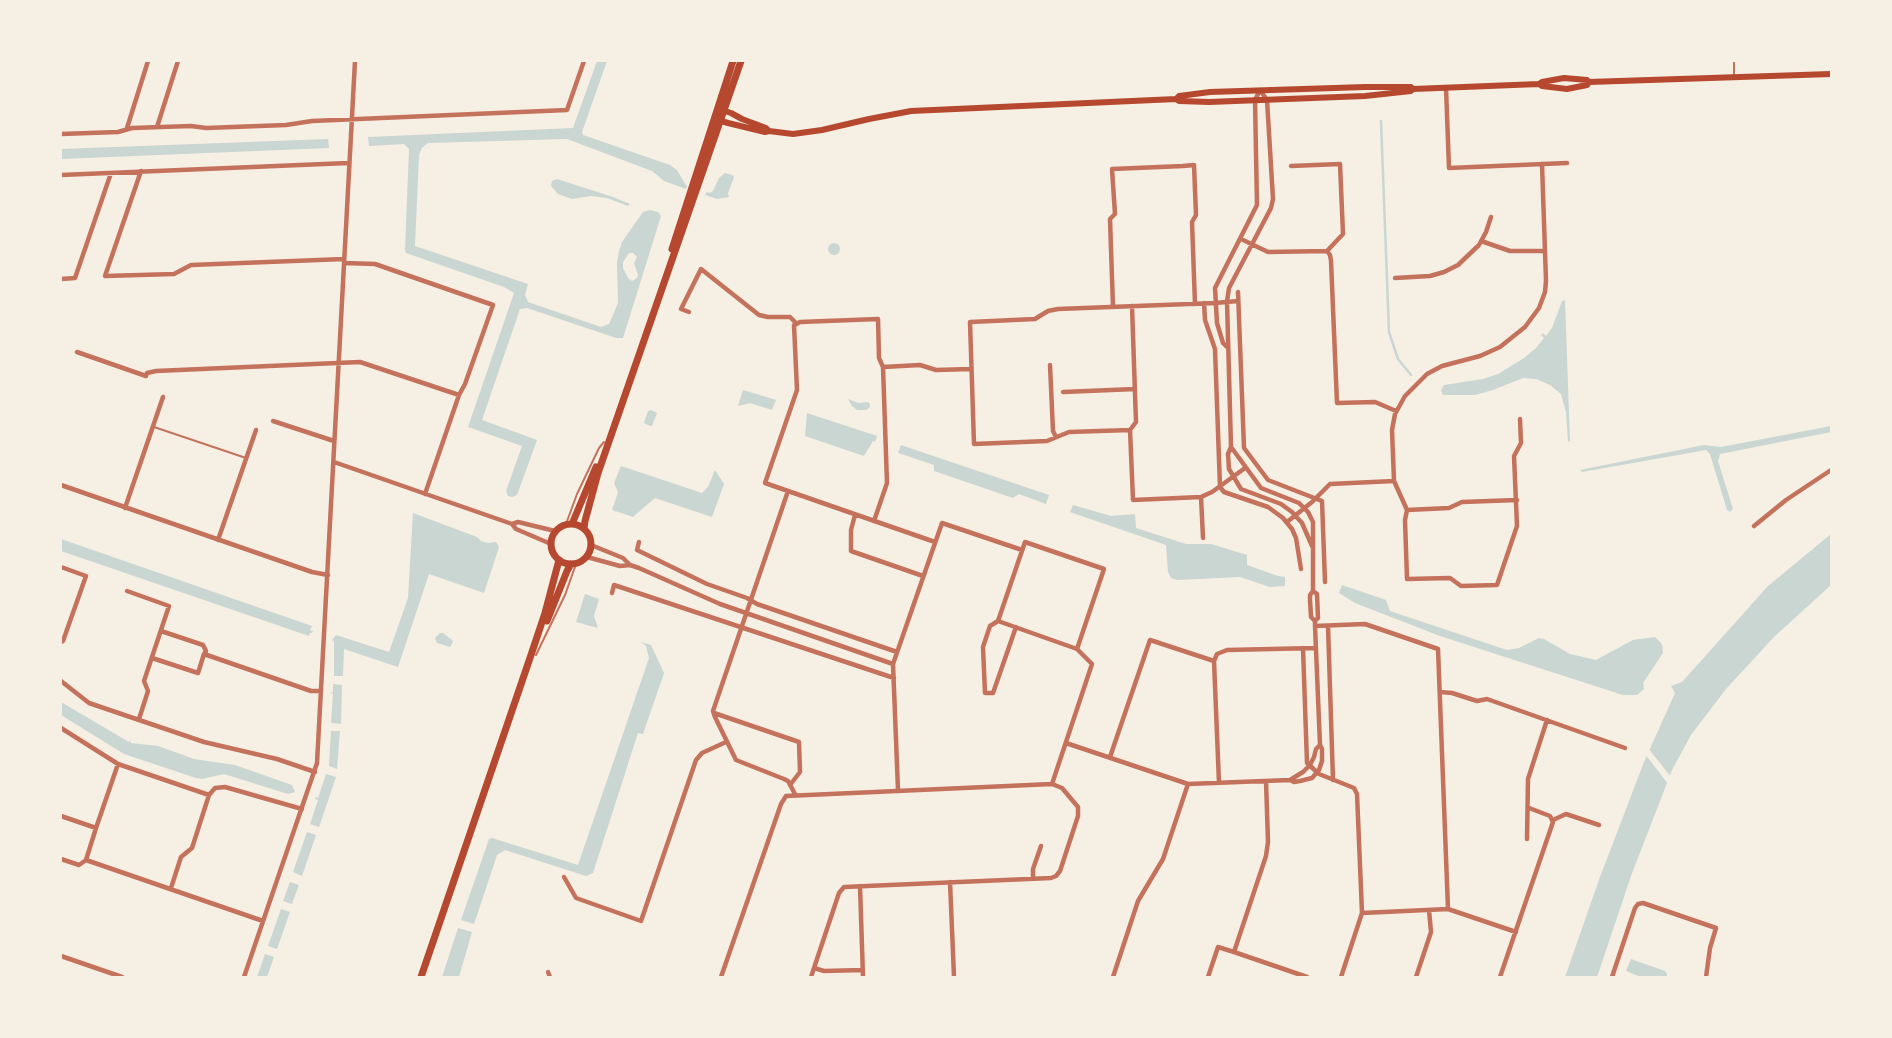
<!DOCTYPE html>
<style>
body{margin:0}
#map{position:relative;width:1892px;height:1038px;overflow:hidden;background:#f6efe4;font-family:Cabin,sans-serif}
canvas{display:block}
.frame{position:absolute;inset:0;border:62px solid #f6efe4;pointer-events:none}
</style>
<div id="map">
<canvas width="1892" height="1038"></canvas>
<div class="frame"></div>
</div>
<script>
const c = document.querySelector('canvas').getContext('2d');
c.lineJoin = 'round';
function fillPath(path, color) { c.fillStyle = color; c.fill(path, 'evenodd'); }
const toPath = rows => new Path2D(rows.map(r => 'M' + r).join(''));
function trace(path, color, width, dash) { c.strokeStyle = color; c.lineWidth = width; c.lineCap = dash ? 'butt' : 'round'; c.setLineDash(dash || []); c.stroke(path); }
fillPath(toPath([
 [597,61,607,61,582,132,583,135,670,165,677,170,685,184,687,186,686,189,664,181,652,171,567,139,428,143,422,148,419,155,415,246,528,284,525,295,528,302,601,327,609,324,618,303,617,263,619,251,622,242,643,212,650,210,658,212,661,216,623,338,616,338,527,308,520,309,482,420,537,440,517,495,512,497,508,496,506,491,522,446,468,427,514,293,504,287,406,253,405,250,409,149,404,144,369,146,368,137,573,128],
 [629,253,633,253,637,257,634,263,638,275,637,278,632,281,628,278,623,268,623,262],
 [328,139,329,148,61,159,61,149],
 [725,173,732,175,734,177,728,193,729,197,717,199,705,195,707,192,710,193,713,191,719,178],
 [557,179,613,197,630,204,628,206,607,198,591,196,572,199,558,194,551,186,552,181],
 '828 249a6 6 0 1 1 12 0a6 6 0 1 1-12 0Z',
 [1565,300,1570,442,1568,441,1566,412,1561,394,1550,385,1536,379,1523,378,1493,390,1475,395,1443,395,1441,390,1444,385,1483,379,1498,374,1524,358,1536,348,1544,338,1541,335,1543,333,1546,336,1552,328,1562,301],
 [743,390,776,400,772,410,750,403,738,406],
 [848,399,858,403,868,402,870,404,870,407,866,410,857,410,852,406],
 [651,410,657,413,652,426,650,426,644,423,648,411],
 [807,413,877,436,875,442,873,441,864,456,805,436],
 [1831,426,1831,432,1720,454,1718,461,1733,509,1730,512,1727,510,1710,454,1706,450,1582,472,1580,470,1704,445,1721,447],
 [901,445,1049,495,1046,504,1019,494,1013,498,934,471,934,465,898,453],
 [621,466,702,493,708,487,715,470,724,484,712,517,655,498,633,517,612,510,618,492,614,483],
 [1073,505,1111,516,1135,514,1136,528,1186,544,1211,544,1247,555,1247,565,1278,576,1285,577,1285,586,1270,587,1240,577,1177,580,1171,578,1168,572,1166,545,1070,512],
 [413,513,477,537,481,541,488,543,496,542,499,547,484,593,429,574,398,667,344,649,343,676,334,676,334,641,332,640,336,635,389,652,408,598],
 [1831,534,1831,585,1774,637,1726,689,1691,735,1672,770,1631,876,1597,977,1565,977,1600,877,1644,762,1675,693,1671,686,1682,682,1768,586],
 [61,539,312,626,310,630,313,631,312,633,310,633,309,636,61,551],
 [1342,585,1386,600,1390,611,1507,650,1519,648,1539,638,1544,639,1570,654,1596,660,1633,640,1655,637,1662,644,1663,653,1643,683,1644,689,1637,695,1623,695,1440,636,1355,603,1339,593],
 [585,594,599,599,594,616,598,628,576,622],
 [440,633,443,633,452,640,453,642,450,647,437,643,435,638],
 [641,642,651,645,664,673,643,734,638,733,593,873,586,876,505,850,497,855,474,924,461,920,489,839,492,838,578,865,649,658,646,646],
 [333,684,342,685,341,724,331,723,333,694,330,693,333,692],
 [61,702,129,742,130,740,131,743,158,746,194,759,235,765,292,785,295,792,288,794,224,774,202,779,196,778,124,754,61,715],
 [331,731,340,731,337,769,329,766],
 [326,774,336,777,319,827,310,824,318,800,315,799,316,797,318,798],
 [307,832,316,835,302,876,293,872],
 [290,882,299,885,292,904,283,901],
 [281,909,290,912,277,949,268,946],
 [458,928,472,932,459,977,442,977],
 [265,954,274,957,267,977,257,977],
 [1631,959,1665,971,1667,974,1667,977,1641,977,1626,971]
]), '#c9d6d2');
fillPath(toPath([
 [1648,748,1671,777,1668,784,1645,754]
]), '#f6efe4');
trace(toPath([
 [1381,121,1389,332,1398,359,1411,375]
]), '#c9d6d2', 2.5);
trace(toPath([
 [1734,61,1734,76],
 [154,427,246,458],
 [566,524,577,494,599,448,604,442],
 [536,655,565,595,576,564]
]), '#c5725c', 2);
trace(toPath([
 [1446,88,1449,168,1567,163],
 [157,127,178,61],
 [127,128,148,61],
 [61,134,118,132,132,128,191,126,206,128,286,125,312,121,567,110,584,61],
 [1291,166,1340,164,1343,234,1327,251],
 [141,171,105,276,174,274,191,265,344,259],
 [61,175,348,163],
 [1241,239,1268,252,1327,251],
 [1481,241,1510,251,1545,251],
 [1327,251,1330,255,1331,261,1337,403,1375,402,1396,411],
 [344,263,375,264,493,305,465,384,459,395],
 [1395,278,1430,276,1444,272,1458,265,1479,245,1486,232,1491,217],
 [61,279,75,278,111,173],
 [1238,292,1244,448,1268,480,1322,501,1325,582],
 [1204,303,1205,320,1215,349,1220,487,1224,492,1268,507,1283,518,1292,529,1296,538,1301,569],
 [1132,306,1136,422,1130,430,1133,500,1201,497,1212,492,1245,468],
 [1113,307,1110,219,1115,214,1112,169,1183,166,1194,165,1196,215,1192,222,1195,304],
 [689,312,681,309,701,269,759,315,768,317,790,317,797,324],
 [1227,347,1223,343,1217,323,1215,288,1257,205,1255,100,1260,90,1267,100,1273,199,1271,208,1229,288,1227,301,1231,447,1228,454,1229,469,1241,489,1281,504,1292,512,1302,523,1312,546],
 [77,352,146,376,147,373,156,371,360,362,459,395,425,494],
 [1050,365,1053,431,1056,437],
 [883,367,920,365,936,370,971,369],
 [1063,392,1135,389],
 [1520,419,1521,443,1514,456,1517,526,1497,585,1461,586,1450,578,1407,579,1405,520,1407,510,1394,481,1392,430,1395,414,1405,396,1427,374,1442,366,1480,356,1500,347,1525,327,1539,308,1545,292,1546,281,1542,164],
 [273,421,334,441],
 [1130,430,1069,432,1047,441,974,444,970,322,1035,319,1048,311,1058,309,1215,303,1238,301],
 [334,462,512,524,516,529,551,544],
 [61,485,312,572,328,575],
 [788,491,935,542],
 [1201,497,1203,538],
 [125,508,163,397],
 [1407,510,1449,508,1462,502,1517,500],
 [855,515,851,530,851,551,923,576],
 [1287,522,1312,502,1330,484,1394,481],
 [512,524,518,522,555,531],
 [1754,526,1786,500,1831,470],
 [218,540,256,430],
 [639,542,637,550,707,584,747,598,757,604,897,652],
 [591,545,623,558,630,565],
 [587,557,620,566,630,565,639,568,720,604,893,664,898,790],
 [61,567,86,576,63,641,61,642],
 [127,591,169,606,144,681,148,691,139,719],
 [1313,591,1317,594,1318,618,1315,621],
 [612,593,614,585,894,678],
 [998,621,1025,542,1104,569,1077,649],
 [998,621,1077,649,1092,664,1052,784],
 [998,621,990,626,983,647,985,693,993,693,1016,627],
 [1315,626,1365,624,1438,649,1448,909],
 [1328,626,1333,780],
 [161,631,203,645,206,651,204,654,311,691,321,691],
 [1303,648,1307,763,1319,774,1354,788,1357,794,1362,913,1341,977],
 [152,658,198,673,204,654],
 [893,664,942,523,1022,550],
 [61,681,89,703,204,742,277,759,315,772],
 [1440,692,1452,693,1477,701,1487,699,1625,748],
 [714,713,799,742,800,772,790,785],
 [61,728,118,764,209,795],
 [1066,743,1188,784,1290,780,1294,782,1300,781,1312,778,1319,770,1322,761,1322,749,1320,745,1315,626,1315,621,1311,617,1310,600,1310,595,1313,591,1313,522,1308,512,1299,503,1261,488,1231,447],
 [1110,757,1150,640,1214,661],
 [1290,780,1303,772,1310,765,1314,757,1316,749,1320,745],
 [1219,783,1214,661,1217,654,1227,650,1316,648],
 [795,794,788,781,784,779,736,760,715,717,713,711,788,491,765,483,797,390,794,325,800,322,878,319,879,358,883,367,887,483,874,521],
 [61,816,96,828,118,764],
 [1553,820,1566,814,1599,825],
 [1527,839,1528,779,1547,720],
 [61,859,79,865,86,860,96,828],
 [86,860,263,921],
 [564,877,576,898,641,921,696,760,702,753,726,742],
 [1033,879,1033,869,1041,846],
 [950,882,954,977],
 [860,886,863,977],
 [171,888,181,857,192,848,209,795,215,788,225,787,302,809],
 [1362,913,1448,909,1516,932],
 [1234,952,1307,977],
 [61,956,122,977],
 [814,968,824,971,863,970],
 [548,972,550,977],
 [244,977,317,763,355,61],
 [721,977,781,804,786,796,1052,784,1062,788,1078,807,1078,816,1060,871,1056,876,1051,878,844,887,839,893,811,977],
 [1113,977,1138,901,1163,859,1188,784],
 [1208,977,1218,947,1234,952,1266,856,1268,842,1266,781],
 [1416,977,1431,932,1429,910],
 [1500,977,1553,822,1550,816,1529,808],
 [1612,977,1635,908,1638,904,1643,903,1716,928,1710,948,1706,977]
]), '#c5725c', 4.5);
trace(toPath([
 [1539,84,1542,86,1567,89,1587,85,1589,82],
 [1176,99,1179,101,1209,102,1365,96,1411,91,1413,89],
 [720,112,725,111,731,113,742,119,766,128,769,131],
 [718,117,721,121,728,123,765,132,769,131,793,134,822,130,869,119,911,111,1176,99,1179,96,1210,92,1365,87,1411,87,1413,89,1539,84,1542,82,1564,78,1587,80,1589,82,1831,74]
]), '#b5482f', 6);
trace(toPath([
 [672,249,733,61],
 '551 544a20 20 0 1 1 40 0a20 20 0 1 1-40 0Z',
 [572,524,596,467],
 [584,528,585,521,598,473,741,61],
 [547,621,567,571,571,564],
 [421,977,531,655,545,613,559,560]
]), '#b5482f', 7);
</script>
